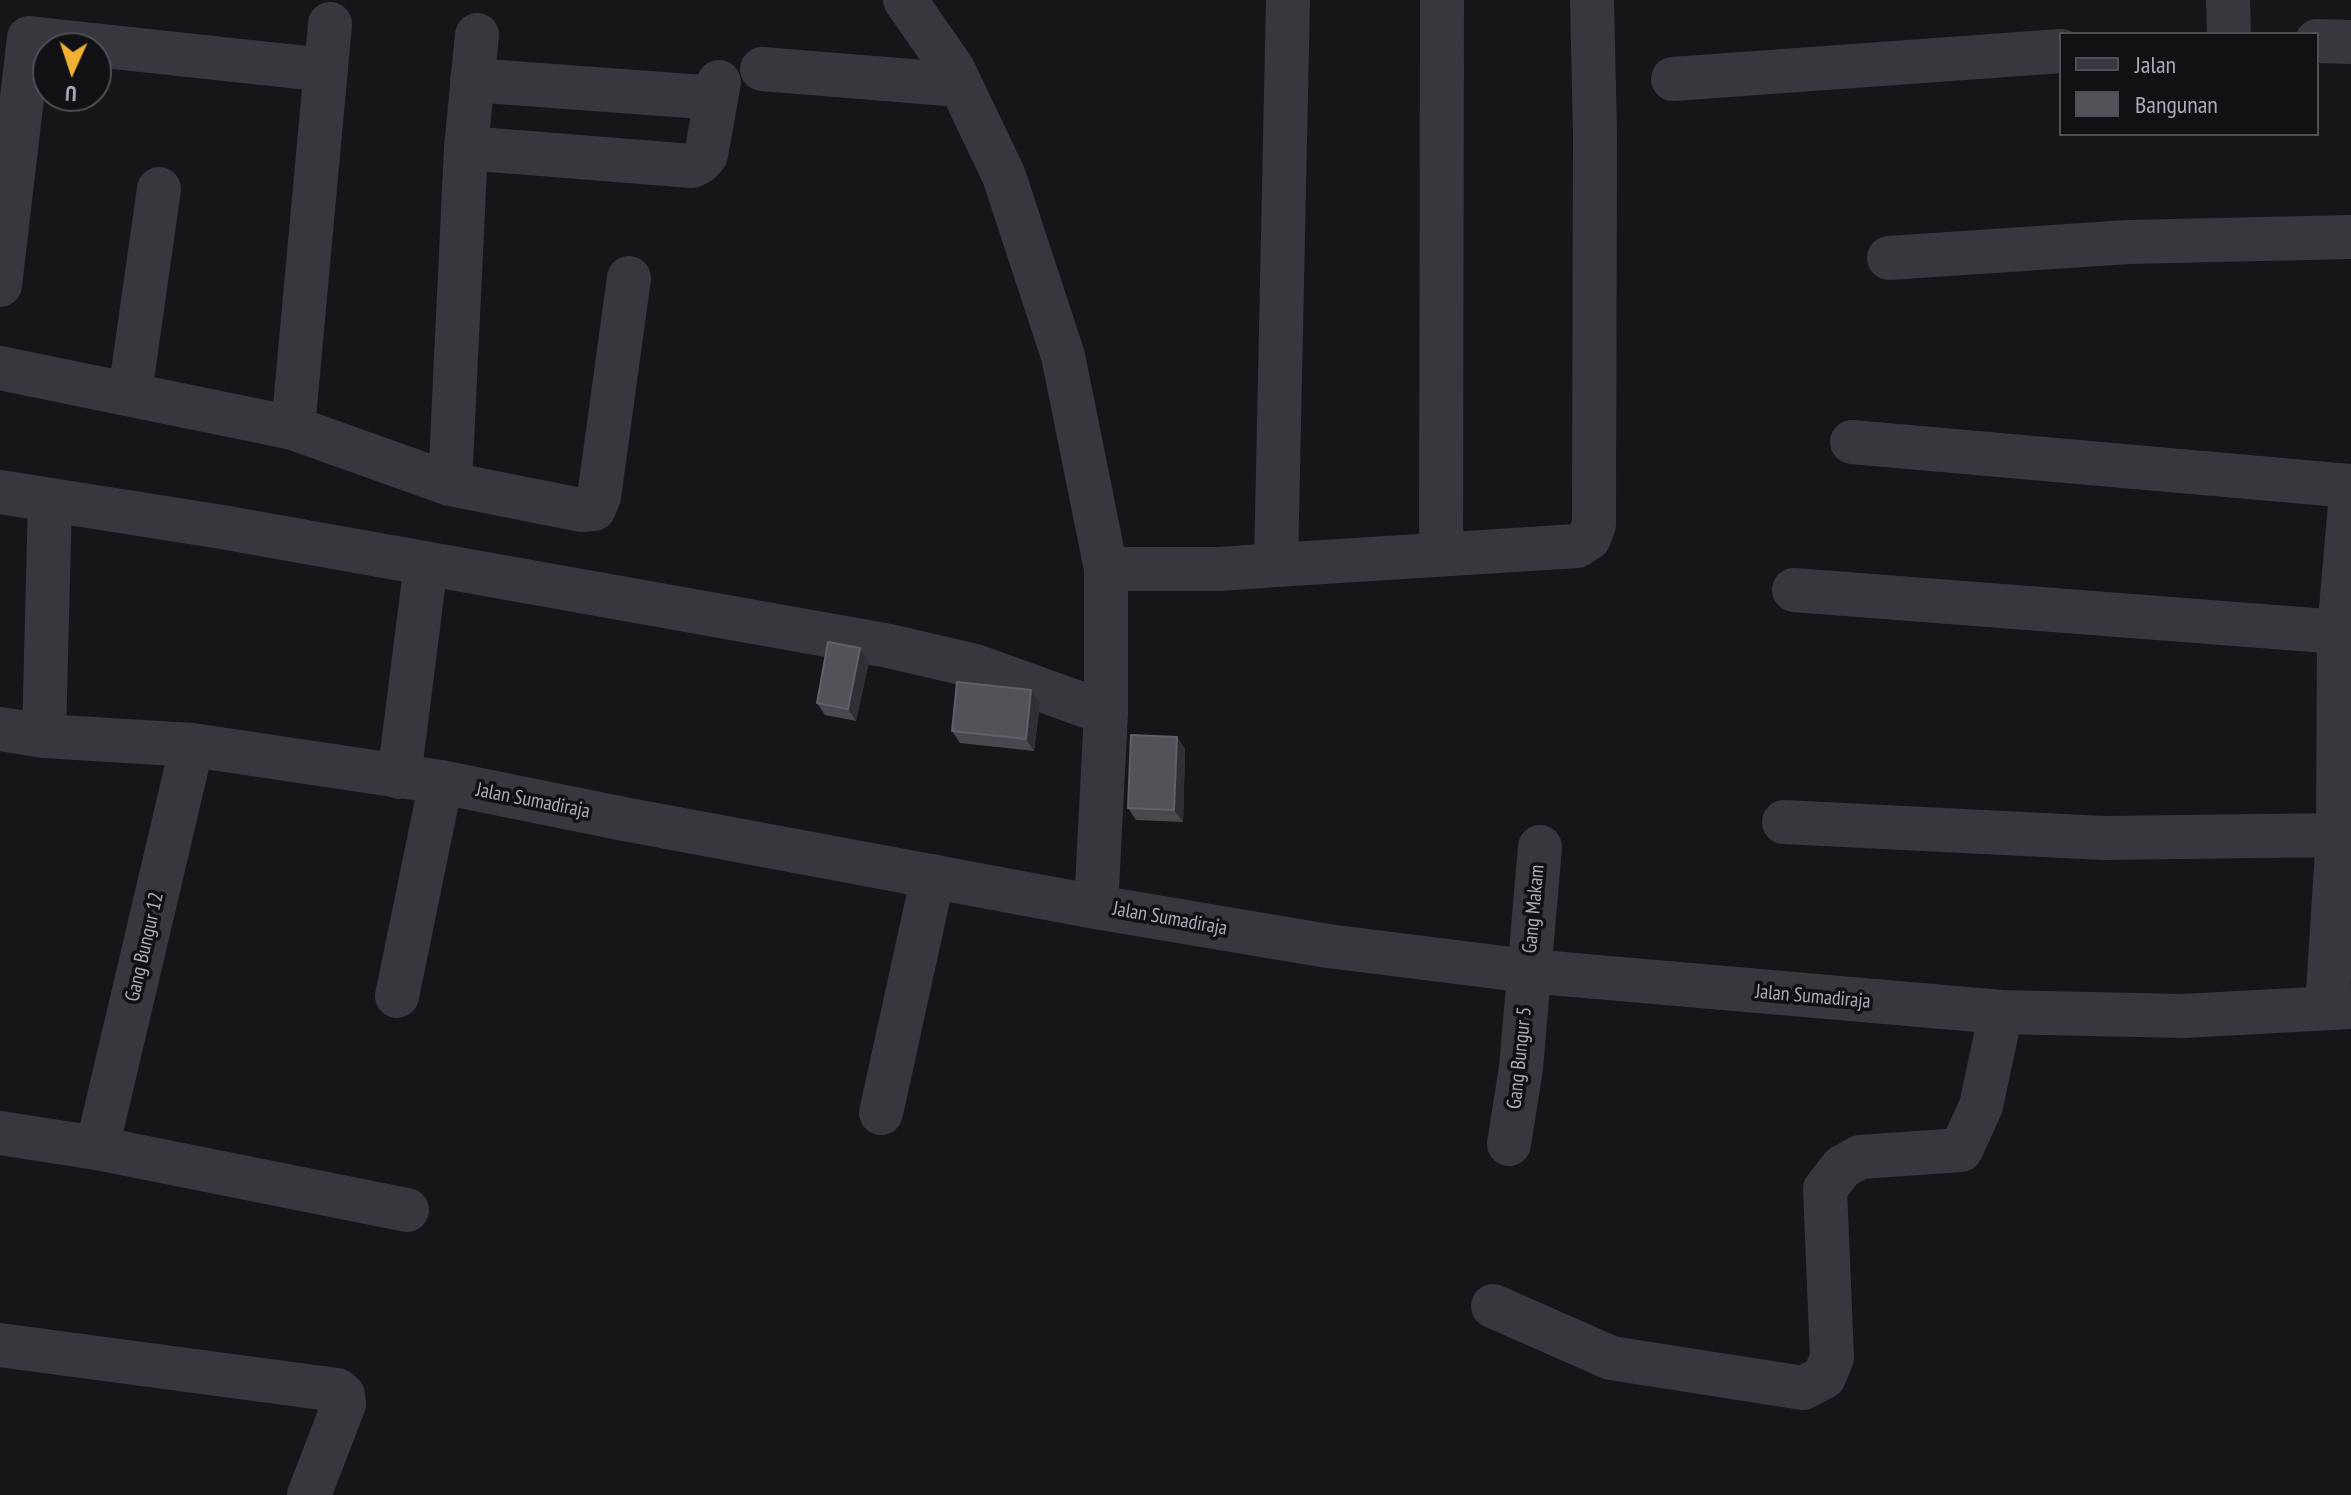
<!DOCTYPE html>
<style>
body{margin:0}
#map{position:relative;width:2351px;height:1495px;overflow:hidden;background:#161618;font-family:"PT Sans Narrow",sans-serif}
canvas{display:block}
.legend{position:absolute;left:2059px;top:32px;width:260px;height:104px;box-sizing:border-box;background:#111113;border:2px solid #4d4f55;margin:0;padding:10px 14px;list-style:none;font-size:24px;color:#a8adb8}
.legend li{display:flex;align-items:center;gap:16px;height:40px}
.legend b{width:40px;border:2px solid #4d4f55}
.north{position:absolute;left:32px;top:32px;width:80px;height:80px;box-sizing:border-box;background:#111113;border:2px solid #4d4f55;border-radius:50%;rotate:183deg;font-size:22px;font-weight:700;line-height:32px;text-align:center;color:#a8adb8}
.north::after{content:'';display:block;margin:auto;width:28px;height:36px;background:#f2b134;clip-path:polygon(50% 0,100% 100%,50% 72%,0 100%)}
</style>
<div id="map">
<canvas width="2351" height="1495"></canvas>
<ul class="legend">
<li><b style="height:10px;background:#37383d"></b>Jalan</li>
<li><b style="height:22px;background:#525359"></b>Bangunan</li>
</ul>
<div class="north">U</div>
</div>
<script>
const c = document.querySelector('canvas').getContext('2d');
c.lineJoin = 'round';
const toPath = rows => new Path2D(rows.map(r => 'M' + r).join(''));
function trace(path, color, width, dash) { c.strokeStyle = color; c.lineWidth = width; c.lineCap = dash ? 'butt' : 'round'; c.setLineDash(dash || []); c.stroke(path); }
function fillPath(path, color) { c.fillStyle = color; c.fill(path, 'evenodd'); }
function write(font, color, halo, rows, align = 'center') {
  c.font = font + ' "PT Sans Narrow",sans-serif'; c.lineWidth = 7; c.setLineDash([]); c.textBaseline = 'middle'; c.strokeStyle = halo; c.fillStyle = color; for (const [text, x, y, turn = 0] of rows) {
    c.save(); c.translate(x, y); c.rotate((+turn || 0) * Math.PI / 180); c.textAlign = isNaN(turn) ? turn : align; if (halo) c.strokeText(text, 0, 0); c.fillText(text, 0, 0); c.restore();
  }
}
trace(toPath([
 [905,0,953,69,1004,176,1063,356,1106,569,1106,713,1096,907],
 [2228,0,2229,34],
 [2317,41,2351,42],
 [762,69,960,85],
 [1673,79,2061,51],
 [472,80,716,98],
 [466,148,692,166,700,162,706,155,719,82],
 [1889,258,2128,242,2351,237],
 [0,285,29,38,326,70],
 [0,368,293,428,450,484,581,510,594,509,599,497,629,278],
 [130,393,159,189],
 [293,428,330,24],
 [1852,442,2351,486],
 [450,484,466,148,477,35],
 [0,492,222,527,889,646,975,666,1106,713],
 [1441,554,1442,0],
 [1276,565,1288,0],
 [1106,569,1220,569,1276,565,1577,546,1589,538,1594,525,1595,134,1592,0],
 [1794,590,2339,632],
 [0,729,44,736,192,745,441,782,624,819,1096,907,1328,946,1528,971,2001,1012,2183,1016,2351,1007],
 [44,736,50,500],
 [399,777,426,564],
 [1784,822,2103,838,2338,835],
 [397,996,441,782],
 [2327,1008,2338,835,2339,632,2351,493],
 [881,1113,933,876],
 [0,1133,97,1148,407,1210],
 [1509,1144,1521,1068,1540,847],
 [97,1148,192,745],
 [1493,1306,1611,1358,1803,1388,1824,1377,1832,1358,1825,1189,1842,1167,1860,1157,1961,1150,1981,1106,2001,1012],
 [0,1345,337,1390,343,1395,344,1404,309,1495]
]), '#37383d', 44);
fillPath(toPath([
 [860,648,869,661,856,721,825,715,817,703],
 [1031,690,1040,702,1034,751,960,743,952,731],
 [1177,737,1185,749,1183,822,1136,820,1128,808]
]), '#47494d');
fillPath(toPath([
 [860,648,869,661,856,721,848,709],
 [1031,690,1040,702,1034,751,1026,739],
 [1177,737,1185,749,1183,822,1174,810]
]), '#2f3033');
const building = toPath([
 [828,642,860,648,848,709,817,703,828,642],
 [957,682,1031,690,1026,739,952,731,957,682],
 [1131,735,1177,737,1174,810,1128,808,1131,735]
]);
fillPath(building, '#525359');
trace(building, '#5f6168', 2);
write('20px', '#a8adb8', '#111113', [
 ["Jalan Sumadiraja",533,801,11],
 ["Gang Makam",1534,909,-85],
 ["Jalan Sumadiraja",1170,919,10],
 ["Gang Bungur 12",145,947,-77],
 ["Jalan Sumadiraja",1813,997,5],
 ["Gang Bungur 5",1520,1058,-84]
]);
</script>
